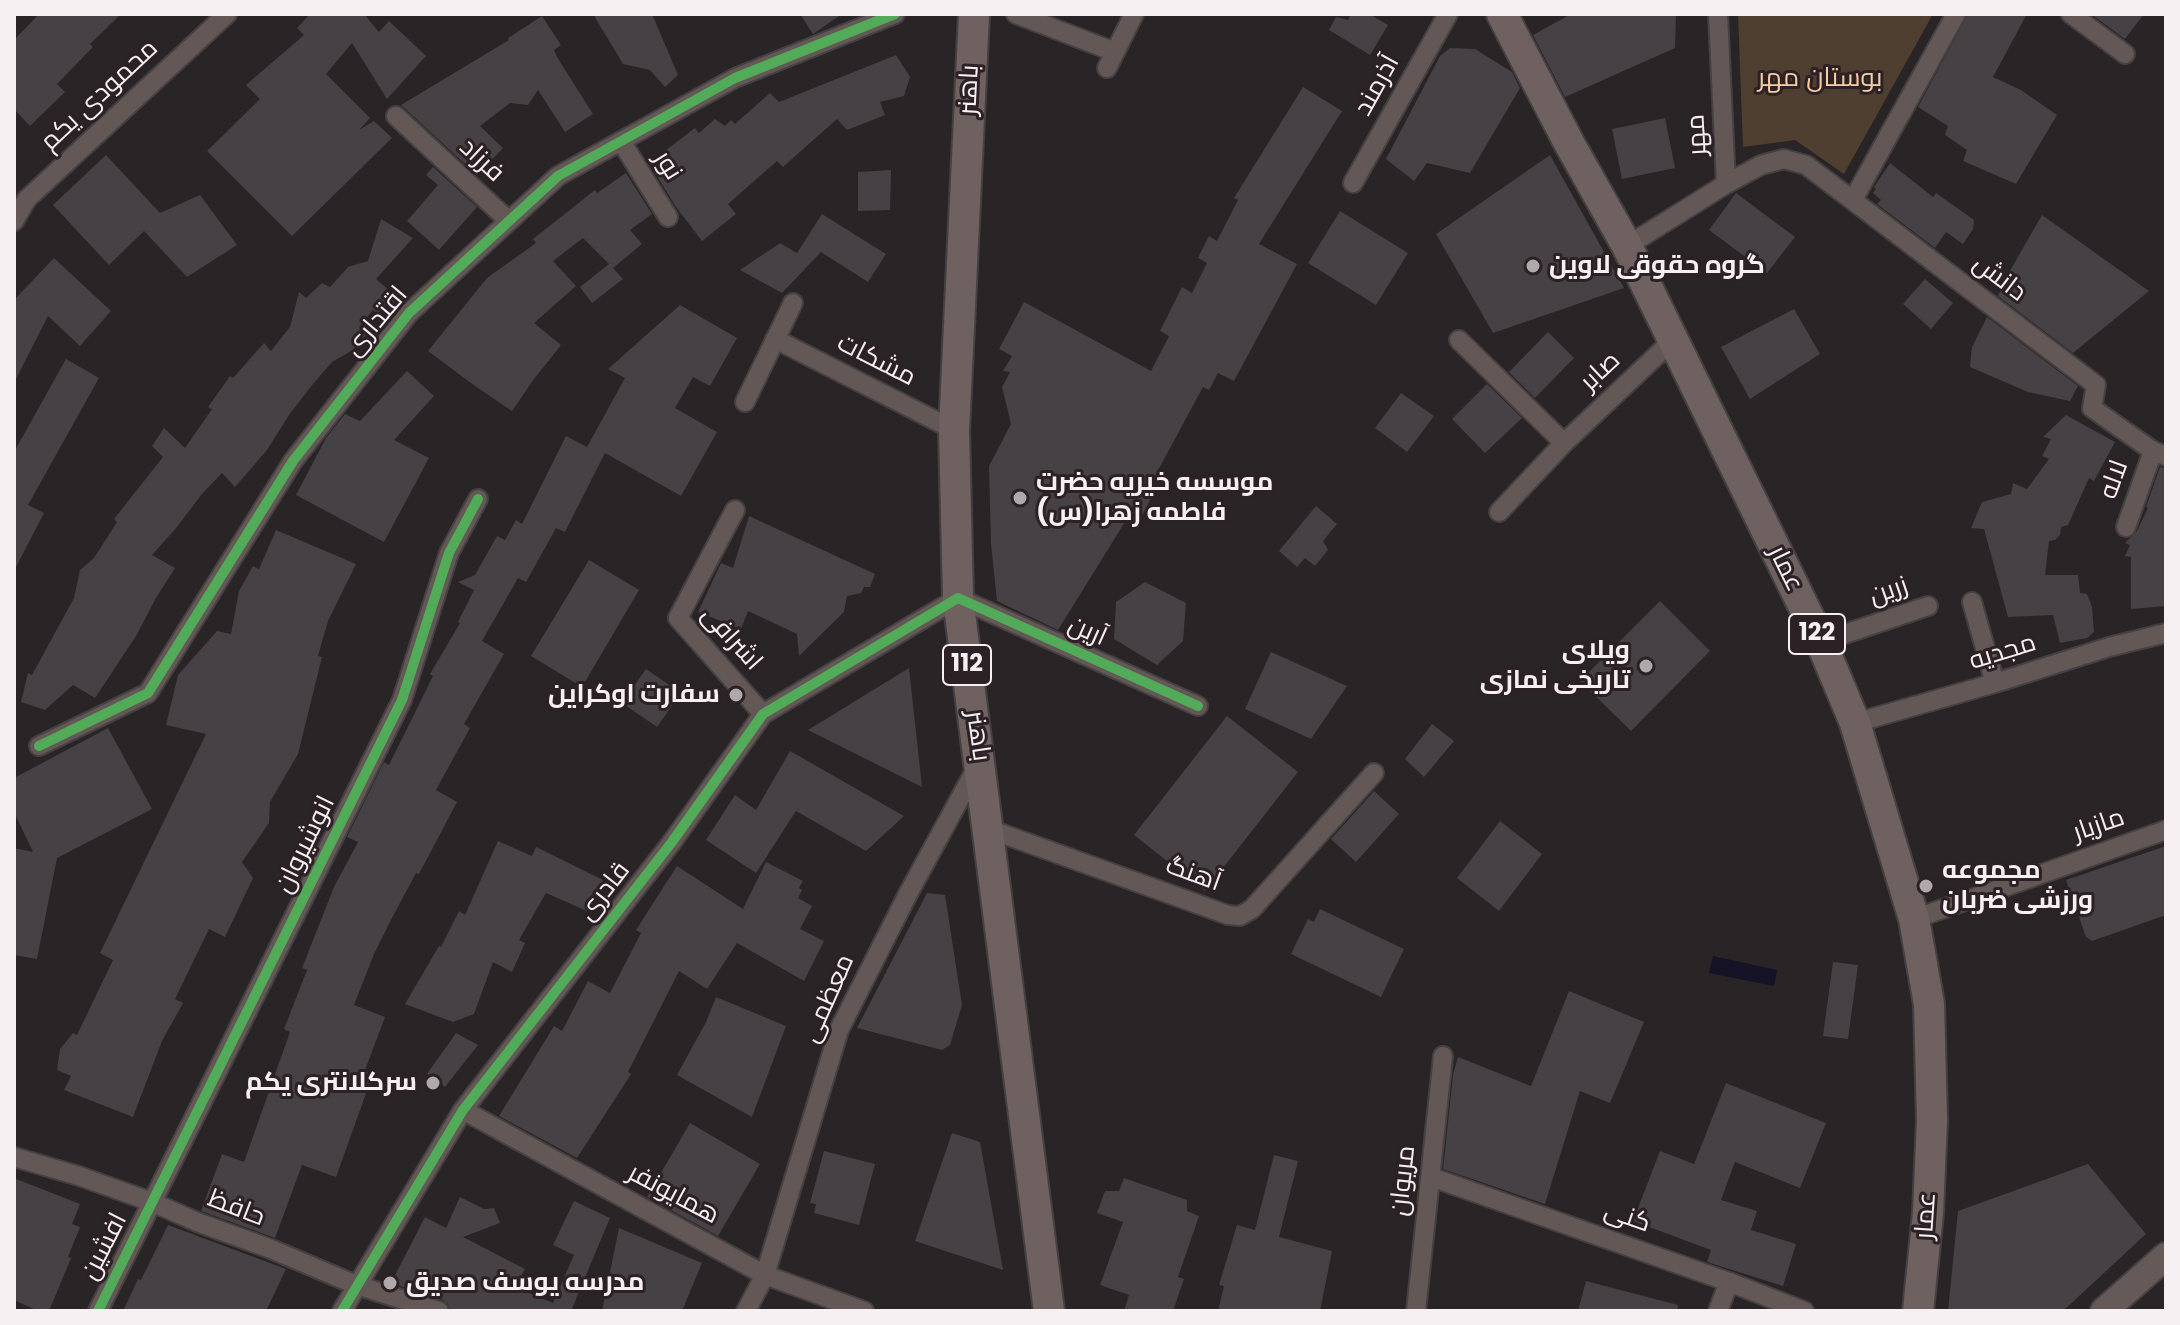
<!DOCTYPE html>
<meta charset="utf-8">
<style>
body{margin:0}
#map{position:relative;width:2180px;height:1325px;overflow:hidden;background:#292426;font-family:Poppins,sans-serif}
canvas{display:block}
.frame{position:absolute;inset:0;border:16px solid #f7f0f2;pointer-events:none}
</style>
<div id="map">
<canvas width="2180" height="1325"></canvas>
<div class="frame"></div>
</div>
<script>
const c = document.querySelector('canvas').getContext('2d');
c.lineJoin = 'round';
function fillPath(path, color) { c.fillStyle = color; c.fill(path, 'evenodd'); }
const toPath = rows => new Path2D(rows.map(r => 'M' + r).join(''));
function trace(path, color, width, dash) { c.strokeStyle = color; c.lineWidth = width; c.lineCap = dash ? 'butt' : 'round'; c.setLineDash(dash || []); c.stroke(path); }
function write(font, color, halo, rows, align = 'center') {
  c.font = font + ' Poppins,Cairo,sans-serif'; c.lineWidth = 6; c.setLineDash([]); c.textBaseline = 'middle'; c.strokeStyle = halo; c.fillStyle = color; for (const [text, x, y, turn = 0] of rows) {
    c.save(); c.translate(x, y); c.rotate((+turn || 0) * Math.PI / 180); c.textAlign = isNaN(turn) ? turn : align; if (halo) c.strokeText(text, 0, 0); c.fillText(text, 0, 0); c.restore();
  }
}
fillPath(toPath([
 [1738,14,1933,14,1844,174,1795,140,1743,147]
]), '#4f3f30');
fillPath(toPath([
 [1713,956,1777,970,1774,986,1709,973]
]), '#171327');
fillPath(toPath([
 [39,14,121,14,90,44,93,47,57,84,65,92,30,126,14,109,14,40],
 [310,14,364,14,379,32,389,21,426,56,387,99,352,43,326,74,370,118,359,130,374,121,392,138,292,236,207,151,260,99,246,85,304,35,297,28],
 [593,14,652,14,678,75,665,87,650,70,623,64],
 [800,14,842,14,813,34],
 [1351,14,1369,14,1388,25,1370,55,1329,30,1336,17,1348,20],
 [1571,14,1676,14,1675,48,1565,97,1533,35],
 [1968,14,2027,14,1993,77,2021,90,2057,115,2016,184,1963,161,1967,150,1945,135,1948,126,1918,107],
 [2091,14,2144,14,2125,39],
 [542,16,561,45,554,50,557,57,593,114,565,132,538,90,528,105,510,103,480,126,503,148,477,175,401,105,509,40,508,38],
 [1450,48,1475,49,1512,72,1520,88,1470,173,1427,163,1414,181,1386,159,1440,56],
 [896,55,910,77,904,96,880,102,885,115,847,130,837,119,783,167,777,161,728,204,736,214,702,241,676,207,649,163,695,128,699,133,715,119,725,126,731,120,735,124,770,93,779,102],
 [1303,87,1342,111,1259,244,1297,264,1234,381,1218,373,1209,390,1203,387,1149,487,1155,490,1139,522,1128,517,1058,630,997,601,991,544,989,466,1011,424,1002,387,1010,372,1003,371,1012,356,999,349,1024,302,1151,371,1169,336,1160,331,1182,287,1192,293,1207,263,1198,258,1209,236,1217,241,1238,200,1234,198],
 [1665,118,1675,168,1622,179,1612,129],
 [106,155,160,213,200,195,237,245,187,277,144,231,109,265,53,205],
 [1550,155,1624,288,1493,333,1436,234],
 [1890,163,1933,197,1936,193,1974,220,1973,229,1963,244,1946,232,1935,248,1877,204,1881,200,1873,193,1876,189,1874,187],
 [433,167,477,207,439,250,407,221,438,185,426,175],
 [891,170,890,210,858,211,858,172],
 [626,173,652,214,630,230,642,244,613,268,623,279,592,303,580,287,609,264,583,238,553,261,576,286,534,323,561,345,534,379,512,411,475,386,428,351,487,278,536,243,533,239,595,190,597,193],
 [1736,193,1795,237,1767,273,1709,230],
 [1340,211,1408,253,1376,305,1308,263],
 [822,214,886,254,868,282,821,252,782,293,740,270,780,243,797,253],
 [2042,215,2149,291,2073,353,1998,296,2001,289,2000,288],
 [381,219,413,238,376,279,398,298,382,317,373,310,359,327,367,334,353,350,332,362,313,384,289,415,267,450,235,487,222,473,202,494,177,527,152,555,175,568,156,598,136,636,95,698,73,685,45,710,21,702,28,673,32,675,74,598,80,570,94,558,117,522,114,519,163,457,152,446,164,428,185,448,212,409,208,407,230,376,233,378,264,343,271,351,290,327,299,292,306,298,322,283,330,287,348,267,368,261],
 [54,258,111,311,80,346,48,316,14,383,14,300],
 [1925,279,1953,303,1931,329,1903,304],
 [680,305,737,338,710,386,693,377,675,408,717,432,681,496,605,453,565,532,556,528,526,582,518,578,482,641,504,654,464,724,470,728,436,790,457,802,419,874,416,873,392,918,374,954,354,1005,385,1017,365,1070,373,1074,336,1177,302,1165,275,1238,201,1211,222,1154,244,1162,290,1032,284,1029,307,970,302,968,334,887,358,842,347,837,384,762,389,765,433,676,430,674,460,623,458,622,474,590,458,582,475,575,497,536,505,540,516,520,522,524,566,436,587,447,625,378,608,369],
 [1794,309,1820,354,1750,399,1721,347],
 [1987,317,2078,386,2070,401,2028,392,1970,367,1972,347],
 [1548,332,1574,358,1535,398,1509,372],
 [66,359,99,378,28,505,44,513,14,571,14,452],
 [407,371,434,396,394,440,429,458,384,542,296,495,326,438,345,414,360,421],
 [1487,384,1522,418,1485,453,1452,419],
 [1401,393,1434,416,1407,452,1375,428],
 [2066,415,2115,442,2094,481,2089,478,2068,525,2061,527,2060,535,2055,540,2049,541,2045,575,2078,575,2080,593,2087,594,2092,607,2094,632,2087,638,2060,643,2053,615,2008,617,1984,529,1971,528,1982,502,2011,494,2013,483,2027,489,2049,459,2042,456,2051,439,2043,437],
 [2160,467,2166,468,2166,606,2131,609,2131,557,2125,556,2130,545,2125,543,2137,531,2148,508,2146,507],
 [1316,506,1337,524,1323,541,1328,550,1315,566,1305,558,1297,567,1279,551],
 [749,516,875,574,870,587,864,587,861,593,847,596,844,612,799,656,797,634,748,611,741,629,698,612,721,563,733,568],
 [276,530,356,564,328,621,318,656,322,657,298,754,270,802,269,823,242,862,253,878,225,937,209,929,175,999,183,1003,162,1041,133,1117,64,1090,71,1076,57,1070,60,1049,73,1033,77,1035,113,960,100,953,206,734,166,725,178,675,217,631,231,634,239,591,253,566,259,569],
 [589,560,639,590,582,687,531,656],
 [1145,582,1186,603,1183,641,1157,665,1114,639,1116,602],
 [1660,601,1710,651,1631,731,1580,681],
 [1271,652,1347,686,1311,739,1245,709],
 [909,668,922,787,808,730],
 [646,669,681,693,657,727,622,703],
 [1227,716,1298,772,1205,891,1134,835],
 [1432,724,1454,741,1424,777,1405,759],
 [108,728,152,809,57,858,37,959,14,955,14,848,33,852,14,812,14,778],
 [790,751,904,816,866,851,796,811,756,873,706,840,735,795,756,810],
 [1374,791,1399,814,1356,862,1331,839],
 [1500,821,1542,854,1499,911,1457,878],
 [498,841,532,856,536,847,603,880,587,911,546,893,519,940,525,943,512,972,493,962,474,1014,453,1022,405,1004,439,946,441,947,459,911,465,915],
 [2166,846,2166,915,2092,941,2086,937,2066,880],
 [766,862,803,881,799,888,802,890,798,898,812,906,800,929,824,941,804,981,737,943,707,989,679,971,628,1072,631,1074,577,1158,499,1116,554,1026,562,1031,588,981,610,993,641,933,636,930,677,866,743,909],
 [927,893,945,895,962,1005,950,1045,942,1050,857,1028],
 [1320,909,1404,949,1381,997,1291,954,1308,919,1314,922],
 [1833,962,1858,965,1848,1039,1823,1036],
 [1569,991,1644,1022,1610,1103,1580,1091,1545,1204,1443,1169,1453,1075,1458,1057,1531,1086],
 [716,997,786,1026,752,1117,677,1075,706,1022],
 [456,1033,478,1045,445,1087,427,1074],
 [1726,1083,1826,1123,1800,1188,1735,1162,1721,1200,1757,1211,1751,1230,1796,1244,1783,1286,1707,1262,1711,1250,1633,1221,1660,1151,1694,1164],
 [690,1123,760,1164,718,1236,647,1197],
 [952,1133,980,1142,1003,1270,915,1241],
 [824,1151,875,1164,859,1225,814,1213,816,1204,810,1203],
 [1274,1155,1298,1161,1279,1237,1332,1251,1320,1311,1218,1311,1224,1286,1219,1285,1237,1225,1255,1230],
 [2088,1164,2146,1234,2063,1311,1948,1311,1958,1211],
 [14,1178,80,1204,72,1224,80,1227,68,1257,71,1258,49,1311,38,1311,14,1300],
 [1124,1178,1187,1200,1187,1211,1199,1216,1178,1277,1184,1279,1173,1311,1124,1311,1129,1295,1100,1285,1123,1222,1097,1213,1105,1191,1119,1191],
 [460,1197,484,1209,494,1208,500,1223,463,1237,525,1269,515,1287,553,1303,574,1255,553,1245,574,1201,610,1218,571,1311,451,1311,448,1304,443,1300,391,1283,425,1217,446,1228],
 [168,1225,286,1269,266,1311,123,1311,138,1279,141,1280],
 [619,1228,702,1263,682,1311,602,1311],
 [1586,1281,1678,1305,1677,1311,1578,1311]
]), '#454144');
const street = toPath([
 [1016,14,1115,52],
 [2071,14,2125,54],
 [1107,68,1134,14],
 [396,116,509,221],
 [621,141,668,217],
 [1353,183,1448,14],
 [1726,184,1761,165,1784,159,1806,165,2096,385,2092,408,2153,451,2166,456],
 [1853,200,1956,14],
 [14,221,27,199,227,14],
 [1627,246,1726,184,1718,14],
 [775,339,954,430],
 [1459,340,1564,443],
 [745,402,793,303],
 [735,510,678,618,763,714],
 [1499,512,1564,443,1673,340],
 [2126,527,2153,451],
 [1972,602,1995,683],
 [1821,642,1928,606],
 [1855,723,1995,683,2109,647,2166,633],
 [39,746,148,693,293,461,409,313,558,176,735,78,895,14],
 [989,829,1228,915,1240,916,1252,909,1374,773],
 [1914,919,2166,830],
 [463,1110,765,1275,864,1311],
 [14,1157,79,1176,152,1202,197,1222,271,1249,356,1285,439,1311],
 [1431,1177,1729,1282,1804,1311],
 [98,1311,402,700,449,553,478,499],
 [342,1311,463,1110,672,842,763,714,958,598,1198,706],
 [746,1311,765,1275,839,1030,908,894,977,767],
 [1416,1311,1443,1056],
 [1718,1311,1729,1282]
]);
const secondary = toPath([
 [2104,1311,2166,1256]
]);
const primary = toPath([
 [974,14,954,430,958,598,1049,1311],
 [1502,14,1569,143,1627,246,1821,642,1855,723,1914,919,1929,1004,1932,1120,1928,1213,1918,1311]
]);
trace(street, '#454143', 22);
trace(secondary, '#454143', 30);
trace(primary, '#454143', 34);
trace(street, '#645856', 18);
trace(secondary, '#665a59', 26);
trace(primary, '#6f6160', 30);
trace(toPath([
 [39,746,148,693,293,461,409,313,558,176,735,78,895,14],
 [98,1311,402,700,449,553,478,499],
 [342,1311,463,1110,672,842,763,714,958,598,1198,706]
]), '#51ab58', 10);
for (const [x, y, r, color] of [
 [1533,266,8,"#afa9ab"],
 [1020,498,8,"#afa9ab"],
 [1646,666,8,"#afa9ab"],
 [736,695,8,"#afa9ab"],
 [1926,886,8,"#afa9ab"],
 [433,1083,8,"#afa9ab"],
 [390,1283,8,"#afa9ab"]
]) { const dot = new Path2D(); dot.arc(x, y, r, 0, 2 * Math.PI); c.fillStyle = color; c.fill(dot); trace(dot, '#2c2125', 3); }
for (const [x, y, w] of [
 [1817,634,56],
 [967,665,48]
]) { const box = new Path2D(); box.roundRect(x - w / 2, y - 20, w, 40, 6); c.fillStyle = '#2c2125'; c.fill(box); trace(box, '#f7f0f2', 2); }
write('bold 24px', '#f7f0f2', null, [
 ["122",1817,634],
 ["112",967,665]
]);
write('26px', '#f9cda3', '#2c2125', [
 ["بوستان مهر",1820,79]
]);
write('26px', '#f7f0f2', '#2c2125', [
 ["آذرمند",1378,86,-61],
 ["باهنر",970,90,-87],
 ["محمودی یکم",100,96,-43],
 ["مهر",1698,135,-93],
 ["فرزاد",481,161,43],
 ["نور",667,166,58],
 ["دانش",1999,279,37],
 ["اقتداری",377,322,-50],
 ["مشکات",876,361,27],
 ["صابر",1601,372,-43],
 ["لاله",2115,480,-70],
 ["عمار",1785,569,64],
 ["زرین",1889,592,-19],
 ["آرین",1087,632,24],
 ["اشرافی",731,639,48],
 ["مجدیه",2003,653,-17],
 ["باهنر",977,736,82],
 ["مازیار",2099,826,-19],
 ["انوشیروان",306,845,-64],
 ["آهنگ",1193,875,20],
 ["قادری",605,892,-52],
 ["معظمی",829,999,-66],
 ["مریوان",1404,1181,-84],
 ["همایونفر",673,1195,28],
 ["حافظ",236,1209,21],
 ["عمار",1927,1216,-86],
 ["کنی",1627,1218,19],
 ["افشین",105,1247,-63]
]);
write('bold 26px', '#f7f0f2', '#2c2125', [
 ["گروه حقوقی لاوین",1549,266],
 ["موسسه خیریه حضرت",1036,483],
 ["فاطمه زهرا(س)",1036,513],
 ["ویلای",1630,651,"right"],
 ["تاریخی نمازی",1630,681,"right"],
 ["سفارت اوکراین",720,695,"right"],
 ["مجموعه",1942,871],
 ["ورزشی ضربان",1942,901],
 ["سرکلانتری یکم",417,1083,"right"],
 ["مدرسه یوسف صدیق",406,1283]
], 'left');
</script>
